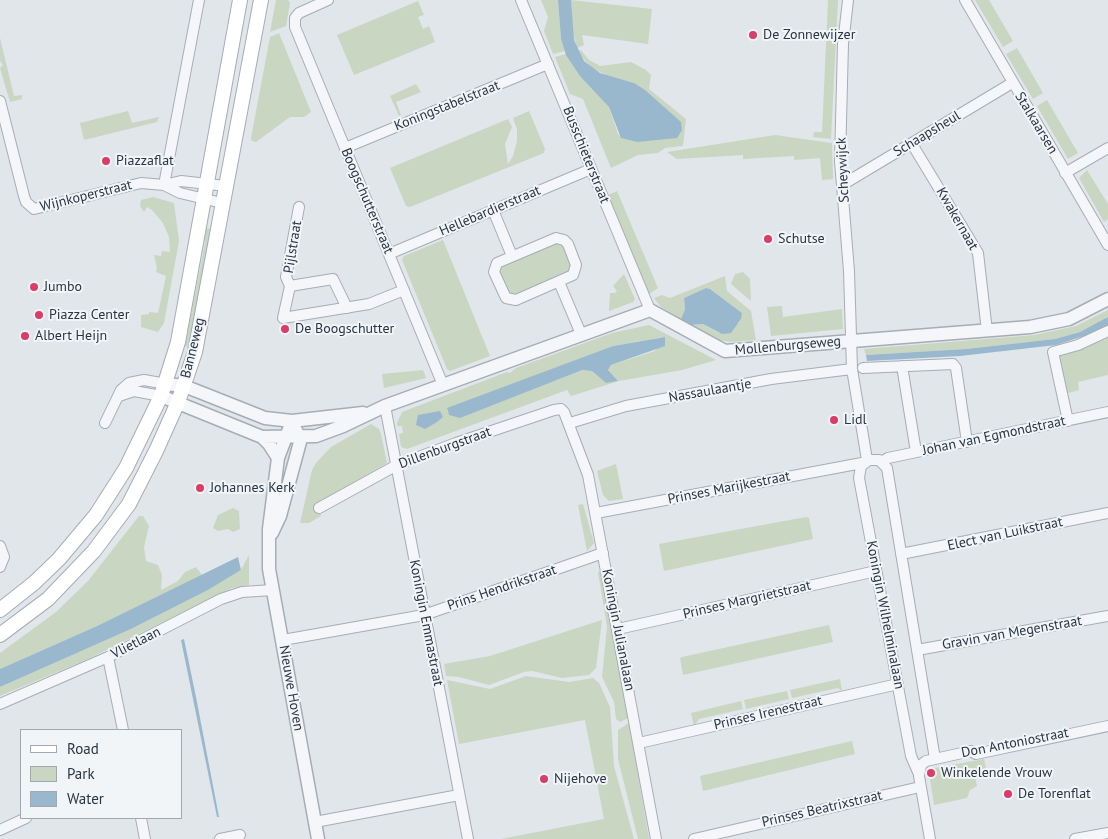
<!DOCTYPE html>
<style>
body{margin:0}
#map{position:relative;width:1108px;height:839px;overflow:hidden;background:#e1e6eb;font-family:"PT Sans",sans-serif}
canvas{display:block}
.legend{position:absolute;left:20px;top:729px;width:162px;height:90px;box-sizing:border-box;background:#f1f5f8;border:1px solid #a1a8b0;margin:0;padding:6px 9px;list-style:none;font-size:15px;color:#283544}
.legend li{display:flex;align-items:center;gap:10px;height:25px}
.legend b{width:25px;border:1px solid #a1a8b0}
</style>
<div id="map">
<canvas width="1108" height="839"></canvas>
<ul class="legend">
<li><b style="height:6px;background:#fff"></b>Road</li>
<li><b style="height:14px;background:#c9d6c1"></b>Park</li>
<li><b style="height:14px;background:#99b8ce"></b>Water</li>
</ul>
</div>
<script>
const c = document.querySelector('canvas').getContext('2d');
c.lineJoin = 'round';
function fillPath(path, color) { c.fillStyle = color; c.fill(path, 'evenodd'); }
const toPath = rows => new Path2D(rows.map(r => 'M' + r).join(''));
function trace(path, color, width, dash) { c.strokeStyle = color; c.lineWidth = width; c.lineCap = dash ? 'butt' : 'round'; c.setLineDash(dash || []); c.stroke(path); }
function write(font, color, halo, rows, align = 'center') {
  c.font = font + ' "PT Sans",sans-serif'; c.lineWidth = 4; c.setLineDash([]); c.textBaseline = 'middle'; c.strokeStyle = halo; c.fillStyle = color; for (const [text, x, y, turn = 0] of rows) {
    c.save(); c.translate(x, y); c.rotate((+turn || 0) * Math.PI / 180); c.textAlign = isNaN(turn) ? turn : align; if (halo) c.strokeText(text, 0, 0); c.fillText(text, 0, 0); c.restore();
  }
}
fillPath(toPath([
 [276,0,288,0,290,3,286,26,270,32],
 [541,0,558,0,561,39,565,51,553,54,544,31,548,17],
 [571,0,652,9,648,44,582,35,584,45,577,48,572,30],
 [828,0,838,0,831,139,813,137,814,132,822,132],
 [975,0,989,0,1013,41,1003,47],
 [418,1,424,15,418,17,423,29,429,26,435,42,354,75,337,35],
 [279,33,311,112,304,117,290,117,256,142,252,141,251,138,270,37],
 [0,38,14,96,22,95,22,99,10,102,0,68,3,65,0,61],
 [1017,48,1043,93,1033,99,1006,54],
 [581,50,589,60,600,66,631,62,646,70,651,75,649,89,686,119,683,146,665,148,658,153,638,155,611,168,583,99,570,94,555,57,566,54,609,107,618,134,625,139,637,142,634,83,606,75,592,68,581,56,578,51],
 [416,84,421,92,396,102,401,115,399,116,390,96],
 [1047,100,1078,153,1068,159,1037,106],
 [128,111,132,123,159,117,157,122,84,140,80,123],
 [529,111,545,149,544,153,410,207,406,206,390,168,508,119,512,127,505,144,508,164,513,156,517,141,517,129,513,118],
 [775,135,832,143,833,179,822,180,820,158,794,160,794,156,743,159,743,155,677,159,667,152],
 [1087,170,1108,204,1108,219,1104,222,1079,178],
 [617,191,658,288,649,294,608,195],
 [153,197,174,203,179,241,164,323,158,332,141,327,141,315,149,314,149,312,158,313,166,276,156,272,157,268,154,255,161,256,162,251,170,252,169,237,163,223,152,210,147,207,144,212,140,206,141,200],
 [203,228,212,229,190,347,185,346,205,243],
 [443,240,490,356,450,371,447,369,402,260,404,256],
 [556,243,562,245,571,264,569,273,515,295,509,293,500,273,502,265],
 [743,272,750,279,751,301,731,284,735,274],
 [624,274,635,299,633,302,609,311,610,293,615,293,617,291,613,286],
 [725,276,727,291,751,311,756,340,732,342,718,340,691,325,703,324,719,333,739,323,741,319,742,313,710,289,706,288,684,298,685,309,681,319,661,307,654,298,662,295,670,298],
 [782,306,783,317,842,309,843,329,771,336,767,307],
 [1108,310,1108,317,1097,324,1080,332,1055,339,966,349,866,355,864,349,1035,335,1076,326],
 [649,325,716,360,682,370,619,381,571,396,567,390,407,449,401,447,399,434,403,433,402,426,397,426,397,423,402,412,507,372,510,373,516,368,612,333],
 [663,337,655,351,611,365,608,370,618,381,606,383,592,371,581,370,449,415,447,409,613,346],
 [1108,334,1108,375,1078,382,1079,390,1065,394,1059,359,1061,354],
 [423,370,426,378,384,388,382,374],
 [371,424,379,429,381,434,387,463,317,504,321,516,309,523,300,523,312,470,316,463,331,447],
 [616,464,623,499,609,501,603,495,597,471],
 [583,504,594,543,587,551,578,505],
 [233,508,239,511,240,529,233,532,228,529,218,531,213,528,218,515],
 [139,516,143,516,149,526,144,547,146,561,158,565,162,575,161,590,178,581,185,572,196,567,202,575,97,626,0,669,0,653,56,612,88,581],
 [806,517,809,518,813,539,664,571,659,544],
 [249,555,249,585,232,588,88,659,0,696,0,687,131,629,208,590,241,570],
 [601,570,628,718,620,722,616,719,614,702,602,677,607,627,598,572],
 [602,620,596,668,589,675,562,678,532,671,524,672,489,685,459,677,446,676,444,664,490,656],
 [829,625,833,642,683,675,680,658,682,657],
 [526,676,569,682,593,678,599,683,610,707,614,766,634,839,501,839,604,819,585,720,459,744,447,680,490,689],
 [840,679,842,691,838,688,792,698,790,690],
 [787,691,789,699,746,709,744,700],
 [741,701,743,709,699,719,694,726,691,713],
 [629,723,649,839,638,839,618,759,618,730],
 [852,741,855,754,703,791,700,776],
 [984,759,987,773,975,776,977,786,970,790,967,798,934,805,929,773,934,773,935,768]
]), '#c9d6c1');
fillPath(toPath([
 [558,0,571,0,574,40,584,61,600,73,634,83,645,90,681,122,682,130,677,138,637,142,621,138,609,107,580,76,566,55,561,39],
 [706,288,710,289,742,313,741,319,731,333,722,334,703,324,691,325,681,319,685,309,684,298],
 [1108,317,1108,325,1096,332,1056,345,960,356,867,361,866,355,966,349,1055,339,1080,332],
 [665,337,665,346,611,365,608,370,618,381,606,383,592,371,582,370,460,418,449,415,447,408,455,405,613,346],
 [440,411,443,417,437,422,425,429,416,425,418,415],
 [238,557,241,570,208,590,131,629,0,687,0,669,97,626],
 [184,639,196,697,219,817,217,817,181,640]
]), '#99b8ce');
const minor = toPath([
 [328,0,299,13,295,18,295,27,443,385],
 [521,0,650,310],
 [848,0,843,44,840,161,849,271,852,369,867,460],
 [965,0,1108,245],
 [0,101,24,196,26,202,34,209,141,183,164,185,181,181,226,186],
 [912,144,978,253,987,331],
 [345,148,548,64],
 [1065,173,1108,148],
 [164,185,199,0],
 [164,185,180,193,222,203],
 [842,185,1012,83],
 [299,207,286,277,290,286,283,318,369,304,404,290],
 [493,210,512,256],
 [556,238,564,240,568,244,576,265,573,275,516,300,506,298,494,272,497,263,556,238],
 [389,254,591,169],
 [559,282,581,334],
 [290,286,333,279,347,308],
 [902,366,916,452],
 [863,368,953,364,956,368,967,442],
 [119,396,134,391,161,396],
 [385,406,468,839],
 [1068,421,1053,352,1078,345,1108,331],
 [105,423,121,390,129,383,144,380,166,384],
 [570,423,626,406,771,379,852,369],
 [881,462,888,458,1108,412],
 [319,508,397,465,456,443,554,410,561,409,564,412,588,475,656,839],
 [596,513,862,463],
 [0,546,4,557,0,567],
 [901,554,1108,513],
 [618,629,876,571],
 [283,640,424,615,603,553],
 [917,650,1108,616],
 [108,657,123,730],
 [0,704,108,657,221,599,242,592,273,590],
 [639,743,898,684],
 [918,772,911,756,859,478,861,466,869,460,879,460,887,468,935,759],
 [141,818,145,839],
 [315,822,459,795],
 [0,830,26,818],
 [220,839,240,835],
 [694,839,920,787],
 [930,839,919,776,921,765,926,761,971,751,976,754,1108,726],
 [1075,839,1108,833]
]);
const tertiary = toPath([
 [166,384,184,386,202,393,265,418,292,421,363,413],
 [161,396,262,437,269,444,278,458],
 [292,421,278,458,269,529,269,569,318,839],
 [262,437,316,436,343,426,385,406,650,310,725,351,1030,327,1069,319,1108,299],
 [272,533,280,516,300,442,296,430]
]);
const secondary = toPath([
 [0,610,34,583,59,559,96,515,126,468,161,396,178,342,240,0],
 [0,635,48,599,94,551,129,504,156,451,178,402,195,352,261,0]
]);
trace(minor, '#a6adb6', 12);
trace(tertiary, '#a6adb6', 15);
trace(secondary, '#a6adb6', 16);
trace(minor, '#f4f6f9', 10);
trace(tertiary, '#f4f6f9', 12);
trace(secondary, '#fff', 14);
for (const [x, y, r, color] of [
 [753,35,5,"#da3d65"],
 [106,161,5,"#da3d65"],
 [768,239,5,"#da3d65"],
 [34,287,5,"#da3d65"],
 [39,315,5,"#da3d65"],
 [285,329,5,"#da3d65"],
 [25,336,5,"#da3d65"],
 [834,420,5,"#da3d65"],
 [200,488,5,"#da3d65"],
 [931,773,5,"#da3d65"],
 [544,779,5,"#da3d65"],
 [1008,794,5,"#da3d65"]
]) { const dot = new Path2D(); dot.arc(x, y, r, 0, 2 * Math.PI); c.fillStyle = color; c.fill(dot); trace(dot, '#f1f5f8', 2); }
write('14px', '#283544', '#f1f5f8', [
 ["De Zonnewijzer",763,35],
 ["Piazzaflat",116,161],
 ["Schutse",778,239],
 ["Jumbo",44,287],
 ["Piazza Center",49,315],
 ["De Boogschutter",295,329],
 ["Albert Heijn",35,336],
 ["Lidl",844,420],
 ["Johannes Kerk",210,488],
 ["Winkelende Vrouw",941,773],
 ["Nijehove",554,779],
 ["De Torenflat",1018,794]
], 'left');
write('14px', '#283544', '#f1f5f8', [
 ["Koningstabelstraat",447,106,-22],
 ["Stalkaarsen",1036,123,59],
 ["Schaapsheul",927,134,-31],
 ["Busschieterstraat",586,155,68],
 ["Scheywijck",843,170,-93],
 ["Wijnkoperstraat",86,196,-14],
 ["Boogschutterstraat",367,201,67],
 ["Hellebardierstraat",490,211,-23],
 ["Kwakernaat",957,219,60],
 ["Pijlstraat",293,247,-81],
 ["Mollenburgseweg",788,346,-5],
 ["Banneweg",193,348,-76],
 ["Nassaulaantje",710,391,-10],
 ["Johan van Egmondstraat",994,436,-12],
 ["Dillenburgstraat",445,448,-20],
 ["Prinses Marijkestraat",729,488,-11],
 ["Elect van Luikstraat",1005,534,-12],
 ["Prins Hendrikstraat",502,588,-19],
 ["Prinses Margrietstraat",747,600,-13],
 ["Koningin Wilhelminalaan",885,615,79],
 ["Koningin Emmastraat",426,623,79],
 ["Koningin Julianalaan",618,630,79],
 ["Gravin van Megenstraat",1012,633,-10],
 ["Vlietlaan",136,643,-27],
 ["Nieuwe Hoven",291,688,80],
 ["Prinses Irenestraat",768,713,-13],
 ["Don Antoniostraat",1015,743,-11],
 ["Prinses Beatrixstraat",822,809,-13]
]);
</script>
